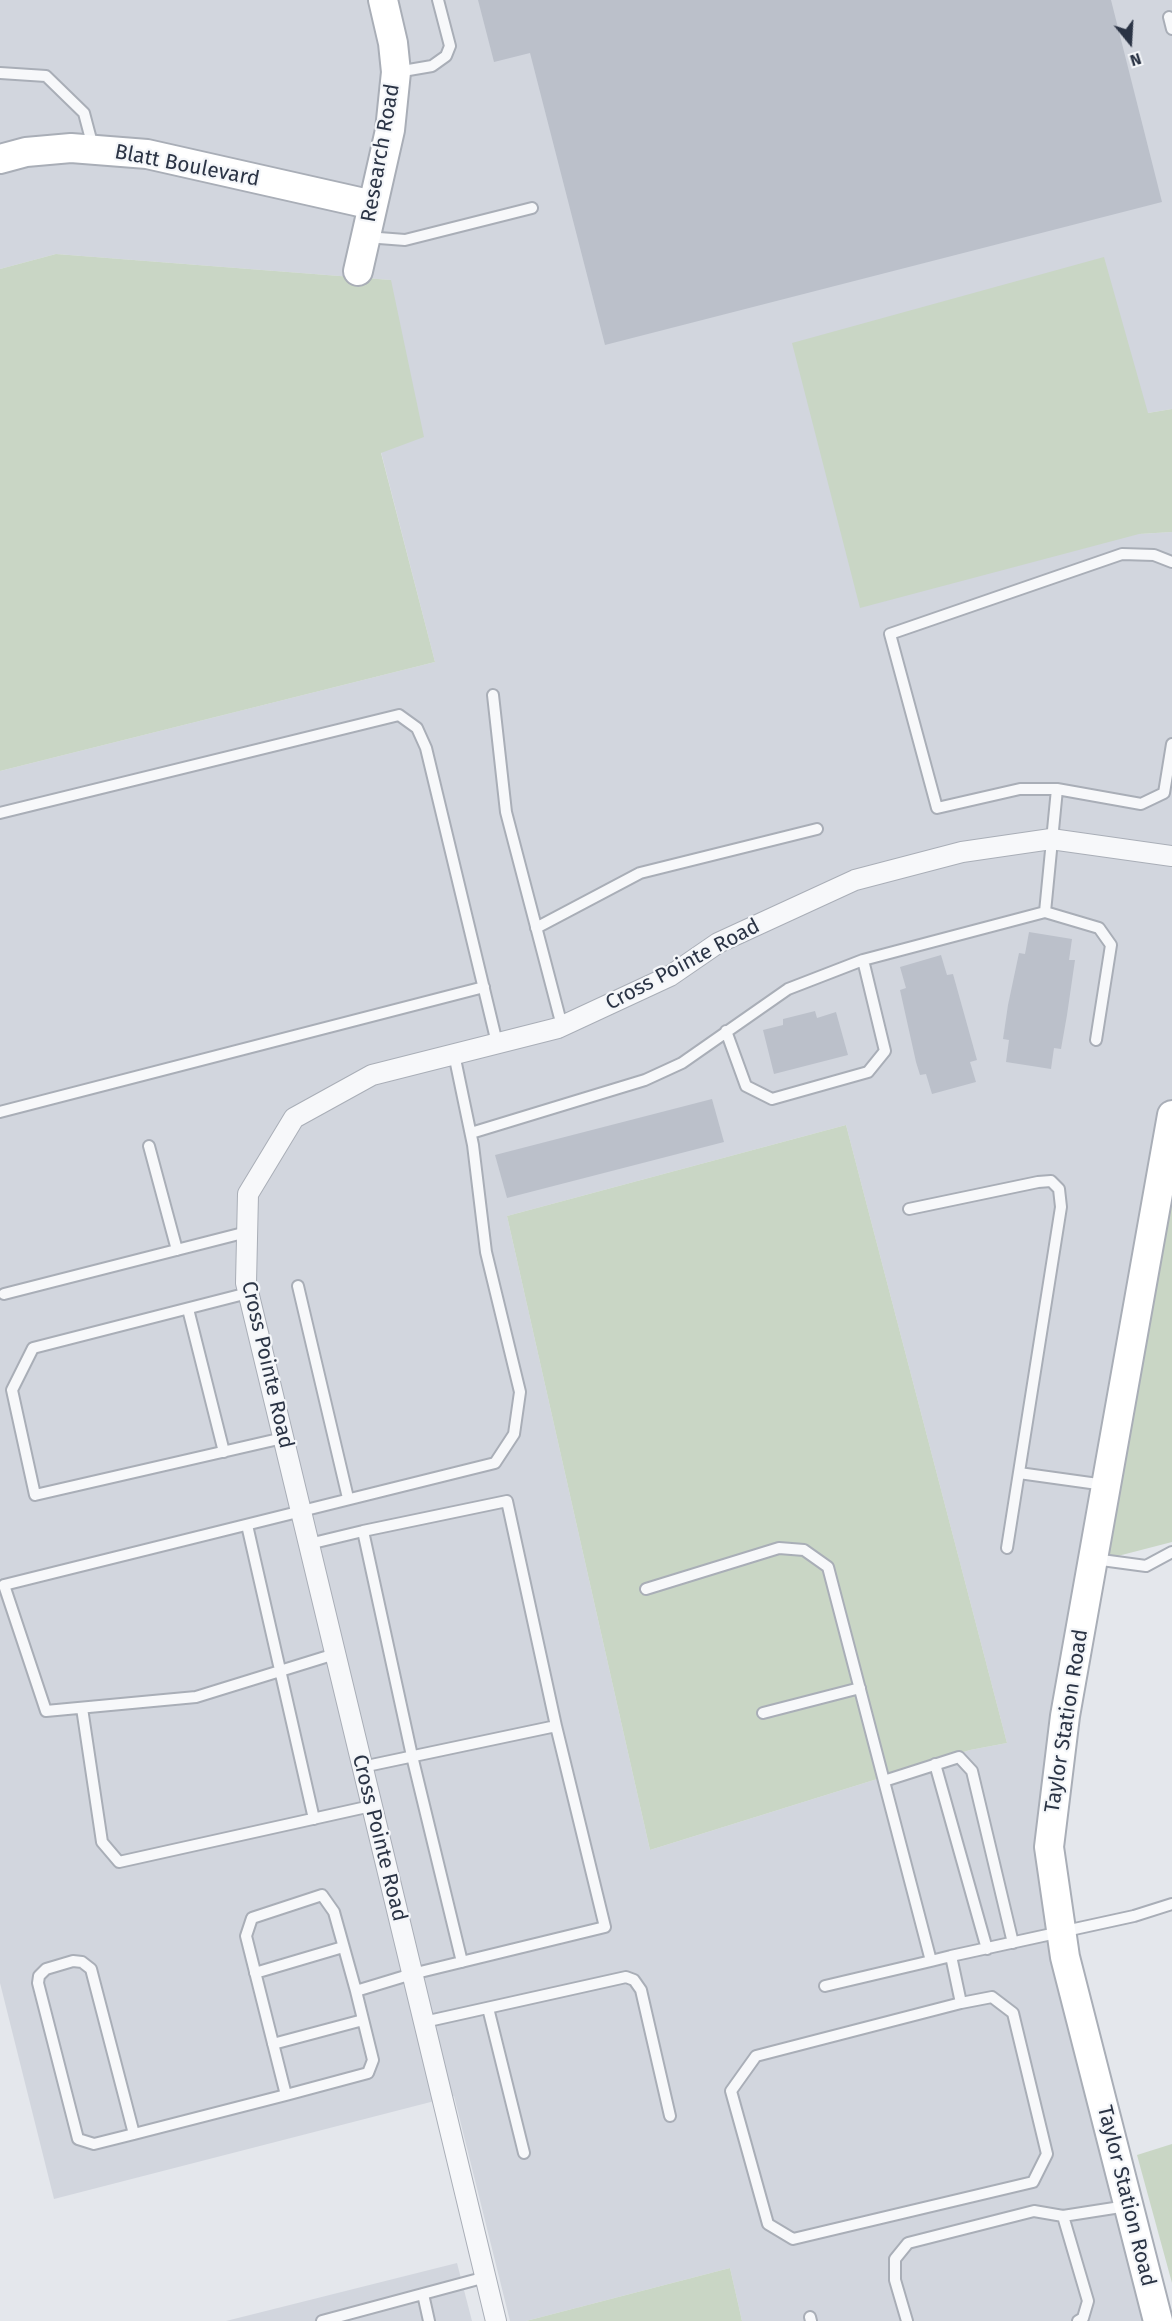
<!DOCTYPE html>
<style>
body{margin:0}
#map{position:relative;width:1172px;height:2321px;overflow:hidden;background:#e4e7ec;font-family:"Fira Sans",sans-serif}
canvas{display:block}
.north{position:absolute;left:1100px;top:12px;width:60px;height:60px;-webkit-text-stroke:4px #f4f6f9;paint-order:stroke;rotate:162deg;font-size:16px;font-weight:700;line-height:24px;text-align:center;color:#2b3445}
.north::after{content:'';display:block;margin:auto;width:21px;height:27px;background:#2b3445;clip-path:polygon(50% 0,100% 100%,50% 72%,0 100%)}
</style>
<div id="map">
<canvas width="1172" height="2321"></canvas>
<div class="north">N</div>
</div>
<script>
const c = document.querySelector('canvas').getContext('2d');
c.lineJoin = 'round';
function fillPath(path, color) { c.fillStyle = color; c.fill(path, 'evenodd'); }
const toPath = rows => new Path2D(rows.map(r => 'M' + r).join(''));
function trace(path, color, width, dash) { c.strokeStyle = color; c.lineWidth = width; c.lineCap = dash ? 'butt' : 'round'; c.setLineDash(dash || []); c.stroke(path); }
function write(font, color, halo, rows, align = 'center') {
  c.font = font + ' "Fira Sans",sans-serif'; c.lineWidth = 4.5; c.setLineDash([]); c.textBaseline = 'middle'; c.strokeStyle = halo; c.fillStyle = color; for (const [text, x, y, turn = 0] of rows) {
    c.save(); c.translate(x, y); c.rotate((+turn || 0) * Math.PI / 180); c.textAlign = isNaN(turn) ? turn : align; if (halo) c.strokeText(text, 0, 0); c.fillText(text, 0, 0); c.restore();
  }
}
fillPath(toPath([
 [0,0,1172,0,1172,409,1148,413,1139,534,1172,532,1172,1167,1040,1868,1144,2321,742,2321,730,2268,526,2321,510,2321,454,2096,54,2199,0,1983,0,771,435,662,381,452,391,280,56,254,0,269],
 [846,1125,1007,1743,970,1750,650,1850,507,1216],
 [457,2263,472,2321,226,2321]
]), '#d2d6de');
fillPath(toPath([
 [56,254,391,280,424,437,381,453,435,662,0,771,0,269],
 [1104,257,1148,413,1172,409,1172,532,1139,534,860,608,792,343],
 [846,1125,1007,1743,970,1750,650,1850,507,1216],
 [1172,1201,1172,1542,1114,1557,1107,1552],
 [1172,2144,1172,2283,1137,2155],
 [730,2268,742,2321,526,2321]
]), '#c9d6c5');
fillPath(toPath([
 [478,0,1111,0,1162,202,605,345,530,53,494,62],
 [1029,932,1072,939,1069,960,1075,960,1067,1015,1061,1049,1054,1048,1051,1069,1006,1062,1009,1040,1003,1039,1008,1005,1019,953,1025,954],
 [941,955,947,975,953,974,977,1060,970,1062,976,1082,932,1094,926,1074,920,1075,916,1062,900,990,906,988,900,967],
 [815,1011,817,1018,836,1012,848,1055,774,1074,763,1030,783,1025,783,1019],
 [712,1099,724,1142,507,1198,495,1155]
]), '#bbc0ca');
const lane = toPath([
 [1169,17,1172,29],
 [397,72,432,66,446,56,450,46,438,0],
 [0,73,46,76,84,113,93,147],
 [366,237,405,240,532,208],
 [1172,562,1154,555,1122,554,890,634,937,808,1020,789,1057,789,1141,804,1164,793,1172,744],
 [493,695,506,812,562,1026],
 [0,813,399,715,417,728,426,748,497,1043],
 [1045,912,1099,928,1111,945,1096,1040],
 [536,928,640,873,817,829],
 [726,1031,746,1086,772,1099,868,1072,885,1051,863,960],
 [0,1112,484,987],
 [471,1133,645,1080,682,1063,788,989,863,960,1045,912,1057,789],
 [149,1146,177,1250],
 [909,1209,1038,1182,1051,1181,1059,1189,1061,1207,1007,1548],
 [298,1286,348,1498],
 [248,1293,33,1348,12,1390,35,1495,283,1438],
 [4,1294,247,1232],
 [188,1309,224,1452],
 [1019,1473,1105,1485],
 [247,1525,314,1819],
 [363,1531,507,1501,556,1726],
 [309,1544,363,1531,412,1756,462,1962],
 [1094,1559,1146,1566,1172,1552],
 [646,1589,779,1548,804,1550,828,1567,931,1961,951,1956],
 [335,1654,196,1697,46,1711,4,1585,495,1463,514,1434,520,1392,486,1252,473,1145,454,1054],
 [82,1708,102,1842,119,1862,371,1806],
 [763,1713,860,1688],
 [935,1764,987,1949],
 [884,1781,959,1757,972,1771,1013,1943],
 [255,1973,343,1947],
 [825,1986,931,1961],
 [961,2003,756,2056,731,2091,768,2224,793,2239,1033,2182,1047,2154,1013,2013,992,1997,961,2003,951,1956,1134,1916,1172,1904],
 [488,2008,524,2153],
 [424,2022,626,1977,634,1980,641,1990,670,2116],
 [273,2044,363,2020],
 [286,2095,246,1936,252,1918,322,1895,334,1912,356,1991],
 [134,2134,91,1969,82,1962,73,1961,46,1969,39,1976,38,1983,78,2139,94,2144,134,2134,286,2095,368,2073,373,2060,356,1991,412,1974,605,1927,556,1726,362,1767],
 [1063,2216,1088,2301,1083,2318,1078,2321],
 [423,2294,429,2321],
 [810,2317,811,2321],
 [322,2321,486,2277],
 [907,2321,895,2280,895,2259,908,2243,1034,2211,1063,2216,1127,2206]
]);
const street = toPath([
 [496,2321,246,1283,248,1194,294,1118,372,1075,558,1028,670,976,718,943,855,880,962,852,1051,839,1172,856]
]);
const secondary = toPath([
 [0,159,26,152,71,148,147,154,373,205],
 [358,271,390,130,396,72,393,43,383,0],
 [1158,2321,1065,1957,1049,1847,1065,1716,1172,1115]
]);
trace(lane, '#a9aeb7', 14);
trace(street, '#a9aeb7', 22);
trace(secondary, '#a9aeb7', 32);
trace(lane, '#f7f8fa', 10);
trace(street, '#f7f8fa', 20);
trace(secondary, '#fff', 28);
write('21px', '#2b3445', '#f4f6f9', [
 ["Research Road",381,153,-80],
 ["Blatt Boulevard",187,166,11],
 ["Cross Pointe Road",683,965,-28],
 ["Cross Pointe Road",267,1365,77],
 ["Taylor Station Road",1067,1721,-81],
 ["Cross Pointe Road",379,1838,76],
 ["Taylor Station Road",1126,2196,76]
]);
</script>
